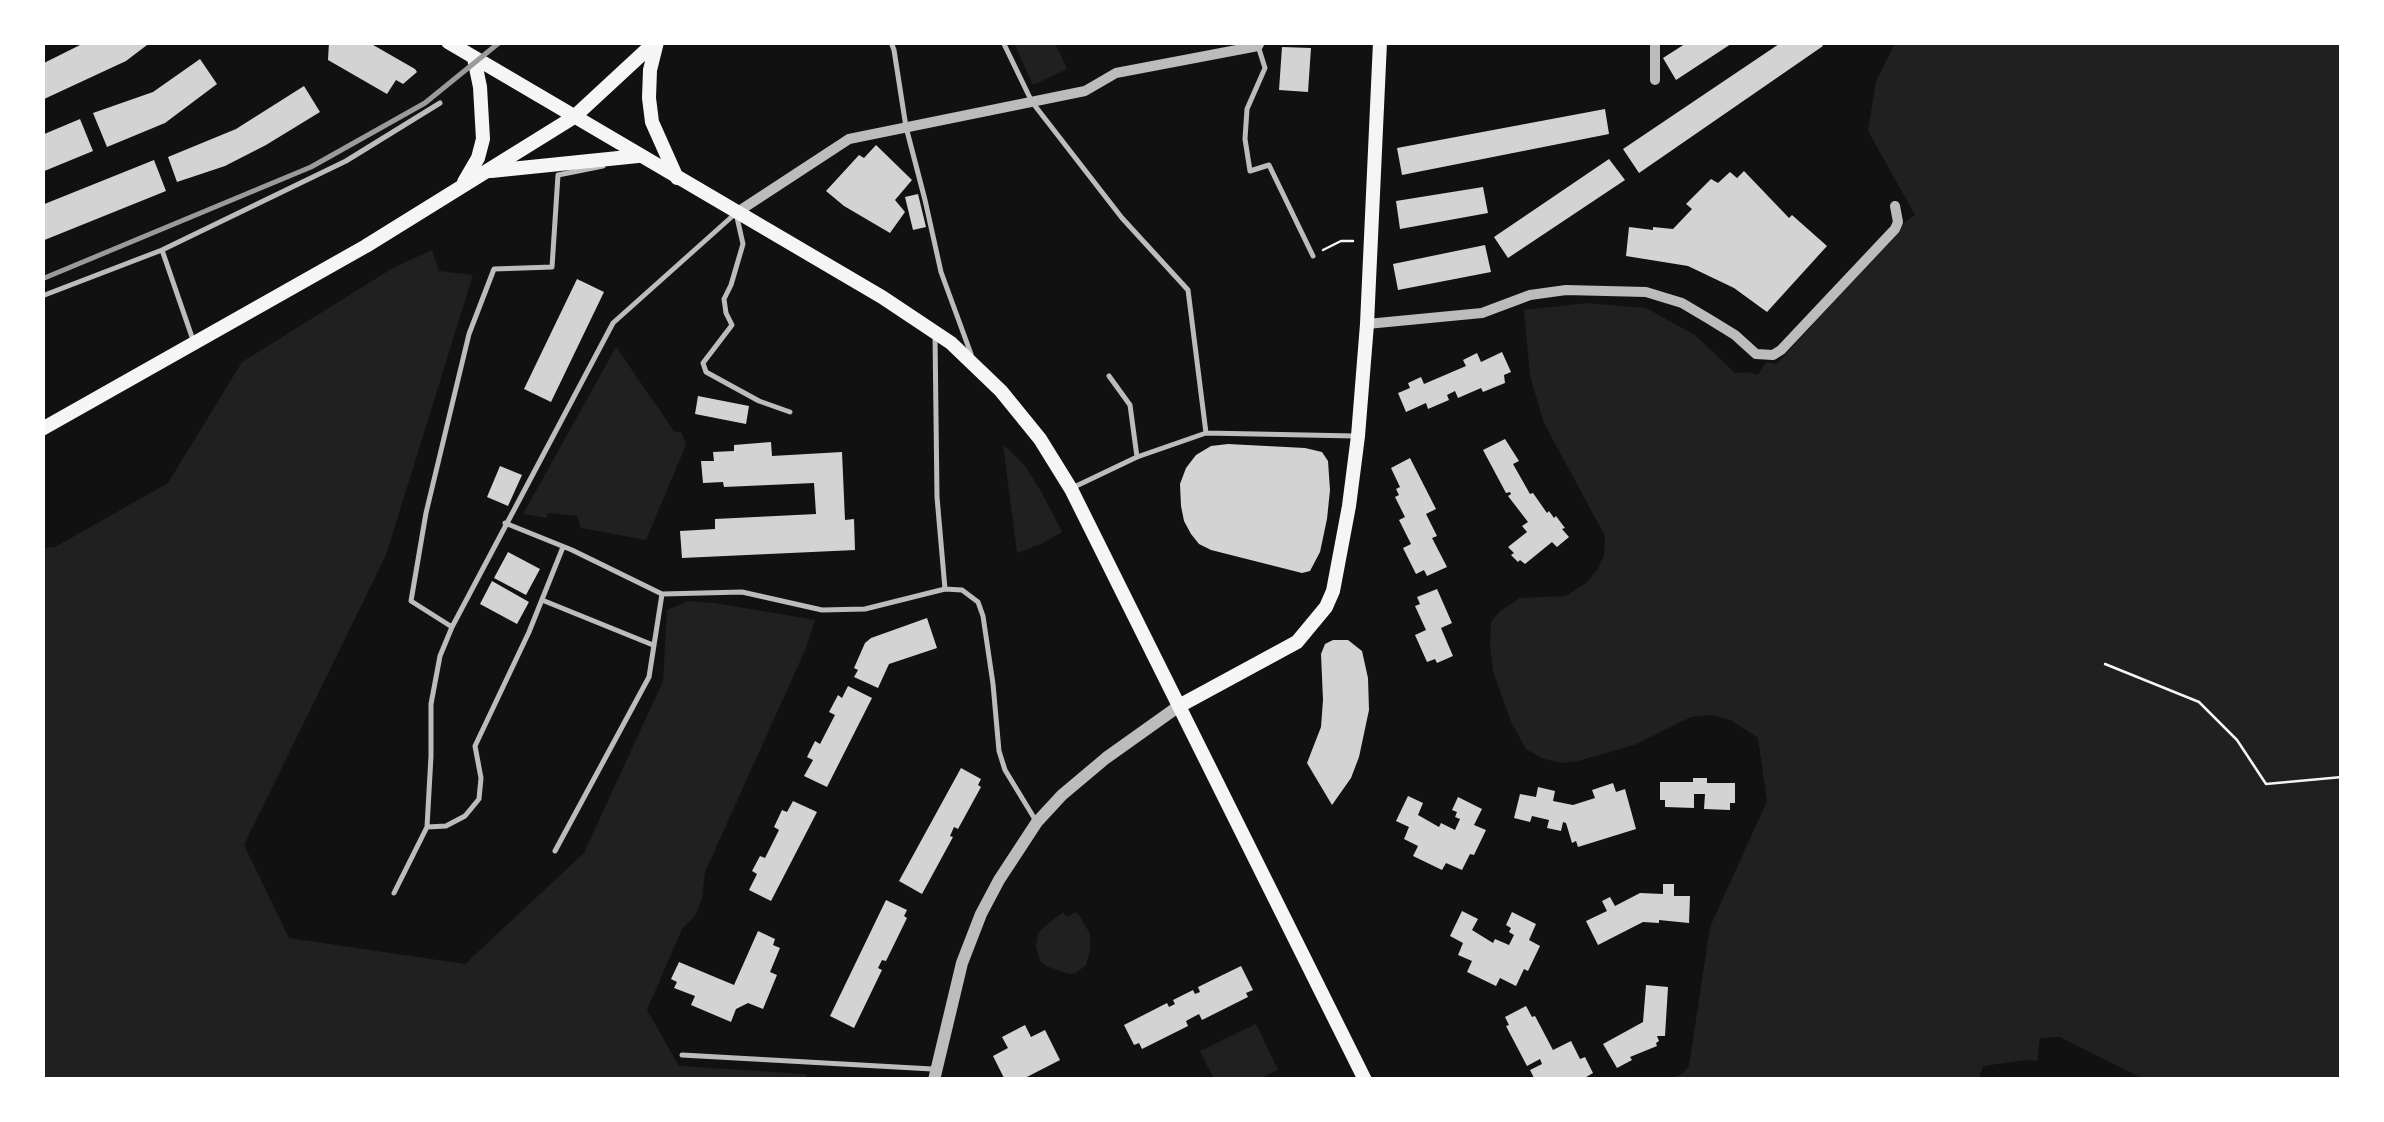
<!DOCTYPE html>
<style>
body{margin:0}
#map{position:relative;width:2384px;height:1122px;overflow:hidden;background:#111;font-family:Lato,sans-serif}
canvas{display:block}
.frame{position:absolute;inset:0;border:45px solid #fff;pointer-events:none}
</style>
<div id="map">
<canvas width="2384" height="1122"></canvas>
<div class="frame"></div>
</div>
<script>
const c = document.querySelector('canvas').getContext('2d');
c.lineJoin = 'round';
function fillPath(path, color) { c.fillStyle = color; c.fill(path, 'evenodd'); }
const toPath = rows => new Path2D(rows.map(r => 'M' + r).join(''));
function trace(path, color, width, dash) { c.strokeStyle = color; c.lineWidth = width; c.lineCap = dash ? 'butt' : 'round'; c.setLineDash(dash || []); c.stroke(path); }
fillPath(toPath([
 [1014,43,1055,43,1067,69,1033,85],
 [1895,43,2341,43,2341,1079,2144,1079,2060,1037,2040,1038,2037,1061,2027,1060,1983,1066,1979,1079,1671,1079,1683,1073,1689,1066,1710,927,1767,801,1758,738,1731,720,1711,715,1691,717,1634,745,1578,761,1560,763,1542,758,1526,749,1511,722,1493,671,1490,644,1491,622,1500,611,1520,598,1566,596,1586,583,1597,570,1604,555,1605,536,1544,423,1530,376,1524,310,1587,303,1646,308,1695,335,1735,373,1749,372,1758,375,1766,362,1777,364,1906,221,1915,215,1868,131,1876,81],
 [432,250,439,271,473,275,386,555,244,845,289,938,465,964,584,853,663,681,667,610,688,601,715,603,815,620,806,648,705,872,702,898,695,916,682,929,647,1010,679,1066,806,1074,808,1079,43,1079,43,548,55,547,168,483,242,362,393,268],
 [616,347,674,431,682,433,686,445,646,540,581,528,577,516,548,513,546,518,523,514],
 [1003,444,1025,466,1041,491,1062,532,1041,544,1017,553],
 [1063,912,1067,917,1075,912,1080,916,1090,934,1090,950,1086,965,1076,973,1069,974,1046,966,1040,960,1036,947,1038,934,1042,929],
 [1256,1024,1278,1070,1259,1079,1214,1079,1200,1051]
]), '#202020');
fillPath(toPath([
 [86,42,151,42,126,61,42,100,42,64],
 [329,42,368,42,415,69,417,72,403,84,396,80,387,94,328,60],
 [1688,42,1734,42,1676,80,1663,58],
 [1782,42,1820,42,1823,46,1639,173,1623,149],
 [1282,47,1311,48,1308,92,1279,90],
 [200,59,217,84,165,123,107,147,93,113,153,92],
 [304,86,320,112,266,145,225,166,177,182,168,157,236,129],
 [1605,109,1609,134,1402,175,1397,148],
 [80,119,93,151,42,172,42,135],
 [876,145,912,180,895,200,905,212,890,233,844,206,826,191,859,155,864,158],
 [1609,159,1625,180,1508,258,1494,237],
 [154,160,166,191,42,241,42,205],
 [1744,171,1789,218,1792,215,1827,246,1767,312,1734,288,1688,266,1626,256,1629,227,1653,230,1653,227,1673,229,1692,209,1686,204,1711,179,1718,183,1730,172,1737,178],
 [1483,187,1488,213,1400,229,1396,201],
 [918,194,926,227,913,230,905,197],
 [1485,245,1491,272,1398,290,1393,264],
 [577,279,604,292,551,402,524,389],
 [1502,352,1511,372,1504,375,1505,383,1483,392,1481,388,1458,398,1455,391,1447,395,1449,400,1428,409,1426,403,1406,412,1398,393,1410,388,1408,383,1421,377,1424,384,1466,366,1463,360,1477,353,1481,362],
 [698,396,749,406,746,424,695,414],
 [1505,439,1519,461,1513,464,1530,494,1533,493,1547,513,1549,511,1554,518,1556,516,1565,528,1562,529,1569,537,1557,547,1552,542,1525,564,1520,560,1518,562,1511,555,1514,553,1508,547,1527,532,1522,526,1528,522,1508,496,1511,494,1510,492,1506,493,1483,450],
 [771,442,772,456,842,452,845,520,854,519,855,550,682,558,680,531,715,529,715,519,816,514,814,483,724,487,723,482,703,483,701,461,714,461,713,452,734,451,734,445],
 [1228,444,1305,448,1322,452,1328,461,1330,490,1327,519,1320,552,1310,571,1302,573,1211,550,1199,544,1191,534,1184,521,1181,506,1180,484,1186,468,1196,455,1211,446],
 [1410,458,1436,509,1426,514,1437,536,1432,538,1447,567,1427,576,1424,570,1416,574,1403,548,1411,544,1399,520,1405,517,1395,497,1399,495,1396,489,1400,487,1391,468],
 [500,466,522,475,508,506,487,497],
 [508,552,540,569,526,595,494,578],
 [492,581,529,602,517,624,480,604],
 [1437,589,1452,623,1441,628,1453,656,1437,663,1435,659,1427,662,1415,635,1426,630,1415,606,1420,604,1417,597],
 [927,618,937,648,889,664,878,688,854,677,858,670,854,668,865,643,871,638],
 [1333,640,1348,640,1362,651,1368,678,1369,710,1359,757,1351,778,1332,805,1307,763,1321,727,1323,700,1321,654,1325,644],
 [848,686,872,698,827,787,804,776,813,760,807,757,815,741,820,744,835,715,829,712,838,695,842,698],
 [961,768,981,779,978,785,981,787,958,829,954,827,950,836,953,837,922,894,899,881],
 [1693,778,1707,778,1707,783,1735,783,1735,803,1730,803,1730,810,1704,809,1705,794,1694,794,1694,808,1665,807,1665,800,1660,800,1660,782,1693,782],
 [1613,783,1616,792,1625,789,1636,829,1578,847,1576,841,1572,843,1566,823,1563,822,1561,831,1547,828,1549,820,1532,816,1530,822,1514,818,1520,794,1536,797,1538,787,1555,791,1553,801,1573,805,1595,798,1592,790],
 [1408,796,1423,803,1418,815,1439,827,1441,823,1455,830,1460,819,1455,817,1457,812,1452,810,1458,797,1482,809,1474,825,1486,830,1474,855,1470,854,1462,870,1446,863,1442,870,1413,856,1418,846,1404,839,1409,827,1396,821],
 [793,801,817,812,771,901,749,890,757,874,752,871,760,856,765,858,779,830,774,827,782,810,787,812],
 [1663,884,1674,884,1674,896,1690,896,1689,923,1659,920,1659,923,1643,922,1598,945,1586,921,1607,911,1602,901,1610,897,1615,906,1640,893,1663,894],
 [886,900,907,910,904,916,907,918,886,961,882,960,878,968,882,970,854,1028,830,1016],
 [1462,911,1478,919,1472,930,1493,943,1495,939,1509,945,1514,935,1509,932,1511,928,1506,925,1512,912,1536,924,1529,940,1540,946,1528,971,1524,969,1516,986,1500,978,1496,986,1467,972,1472,961,1458,955,1463,943,1450,936],
 [758,931,775,939,773,945,780,948,770,972,777,975,763,1009,748,1003,736,1009,731,1022,691,1005,695,996,674,988,677,982,671,979,679,962,734,985],
 [1241,966,1253,990,1246,993,1248,997,1202,1020,1199,1014,1186,1021,1188,1026,1142,1049,1139,1043,1134,1045,1124,1025,1167,1003,1169,1007,1175,1004,1173,1000,1193,990,1195,994,1200,992,1198,987],
 [1646,985,1668,987,1665,1036,1657,1036,1659,1041,1656,1043,1657,1046,1630,1057,1632,1060,1617,1068,1603,1044,1643,1022],
 [1526,1006,1532,1017,1535,1016,1553,1050,1571,1041,1580,1059,1585,1057,1593,1073,1581,1080,1535,1080,1530,1070,1542,1064,1540,1059,1527,1066,1506,1026,1509,1025,1505,1017],
 [1025,1025,1031,1037,1045,1030,1060,1060,1021,1080,1005,1080,993,1056,1008,1048,1002,1037]
]), '#d3d3d3');
trace(toPath([
 [1323,250,1341,241,1353,241],
 [2105,664,2199,702,2237,740,2266,784,2342,777]
]), '#f5f5f5', 2.5);
trace(toPath([
 [891,42,894,50,906,127,925,200,941,272,971,354],
 [1003,42,1032,102,1122,218,1188,290,1206,433],
 [1259,49,1265,68,1247,109,1245,139,1250,171,1269,165,1313,256],
 [42,296,162,250],
 [935,335,937,497,945,589],
 [193,340,162,250,346,161,440,103],
 [1109,376,1130,405,1137,457],
 [1072,488,1137,457,1206,433,1355,436],
 [505,523,572,550,662,594,742,592,822,610,865,609,945,589,962,590,978,602,983,616,993,684,999,751,1005,770,1036,821],
 [563,547,529,632,475,746,481,778,479,799,465,816,446,826,427,827,431,756,431,704,440,656,452,627,613,323,736,213,743,244,731,285,724,299,726,313,732,325,703,363,706,372,759,401,790,412],
 [542,600,653,645],
 [452,627,411,601,426,513,469,334,494,269,552,267,558,175,603,166],
 [555,851,649,677,662,594],
 [394,893,427,827],
 [682,1055,932,1069]
]), '#bcbcbc', 5);
trace(toPath([
 [1655,80,1655,42],
 [736,213,849,139,1085,91,1116,73,1258,46,1260,42],
 [1367,324,1482,313,1530,295,1566,290,1646,292,1682,303,1709,319,1735,335,1756,354,1773,355,1781,350,1895,229,1898,222,1895,206]
]), '#bcbcbc', 10);
trace(toPath([
 [934,1080,962,963,981,914,999,880,1037,822,1062,795,1106,758,1179,706]
]), '#bcbcbc', 12);
trace(toPath([
 [448,42,882,297,951,343,1001,391,1040,439,1071,489,1365,1080],
 [657,42,650,70,649,98,652,122,677,178],
 [491,171,638,156],
 [464,182,478,158,483,139,480,87,474,58],
 [42,429,366,246,574,117,655,42],
 [1179,706,1297,642,1326,607,1333,591,1349,506,1358,436,1367,324,1380,42]
]), '#f5f5f5', 14);
trace(toPath([
 [42,279,311,167,425,103,500,42]
]), '#9a9a9a', 5);
</script>
